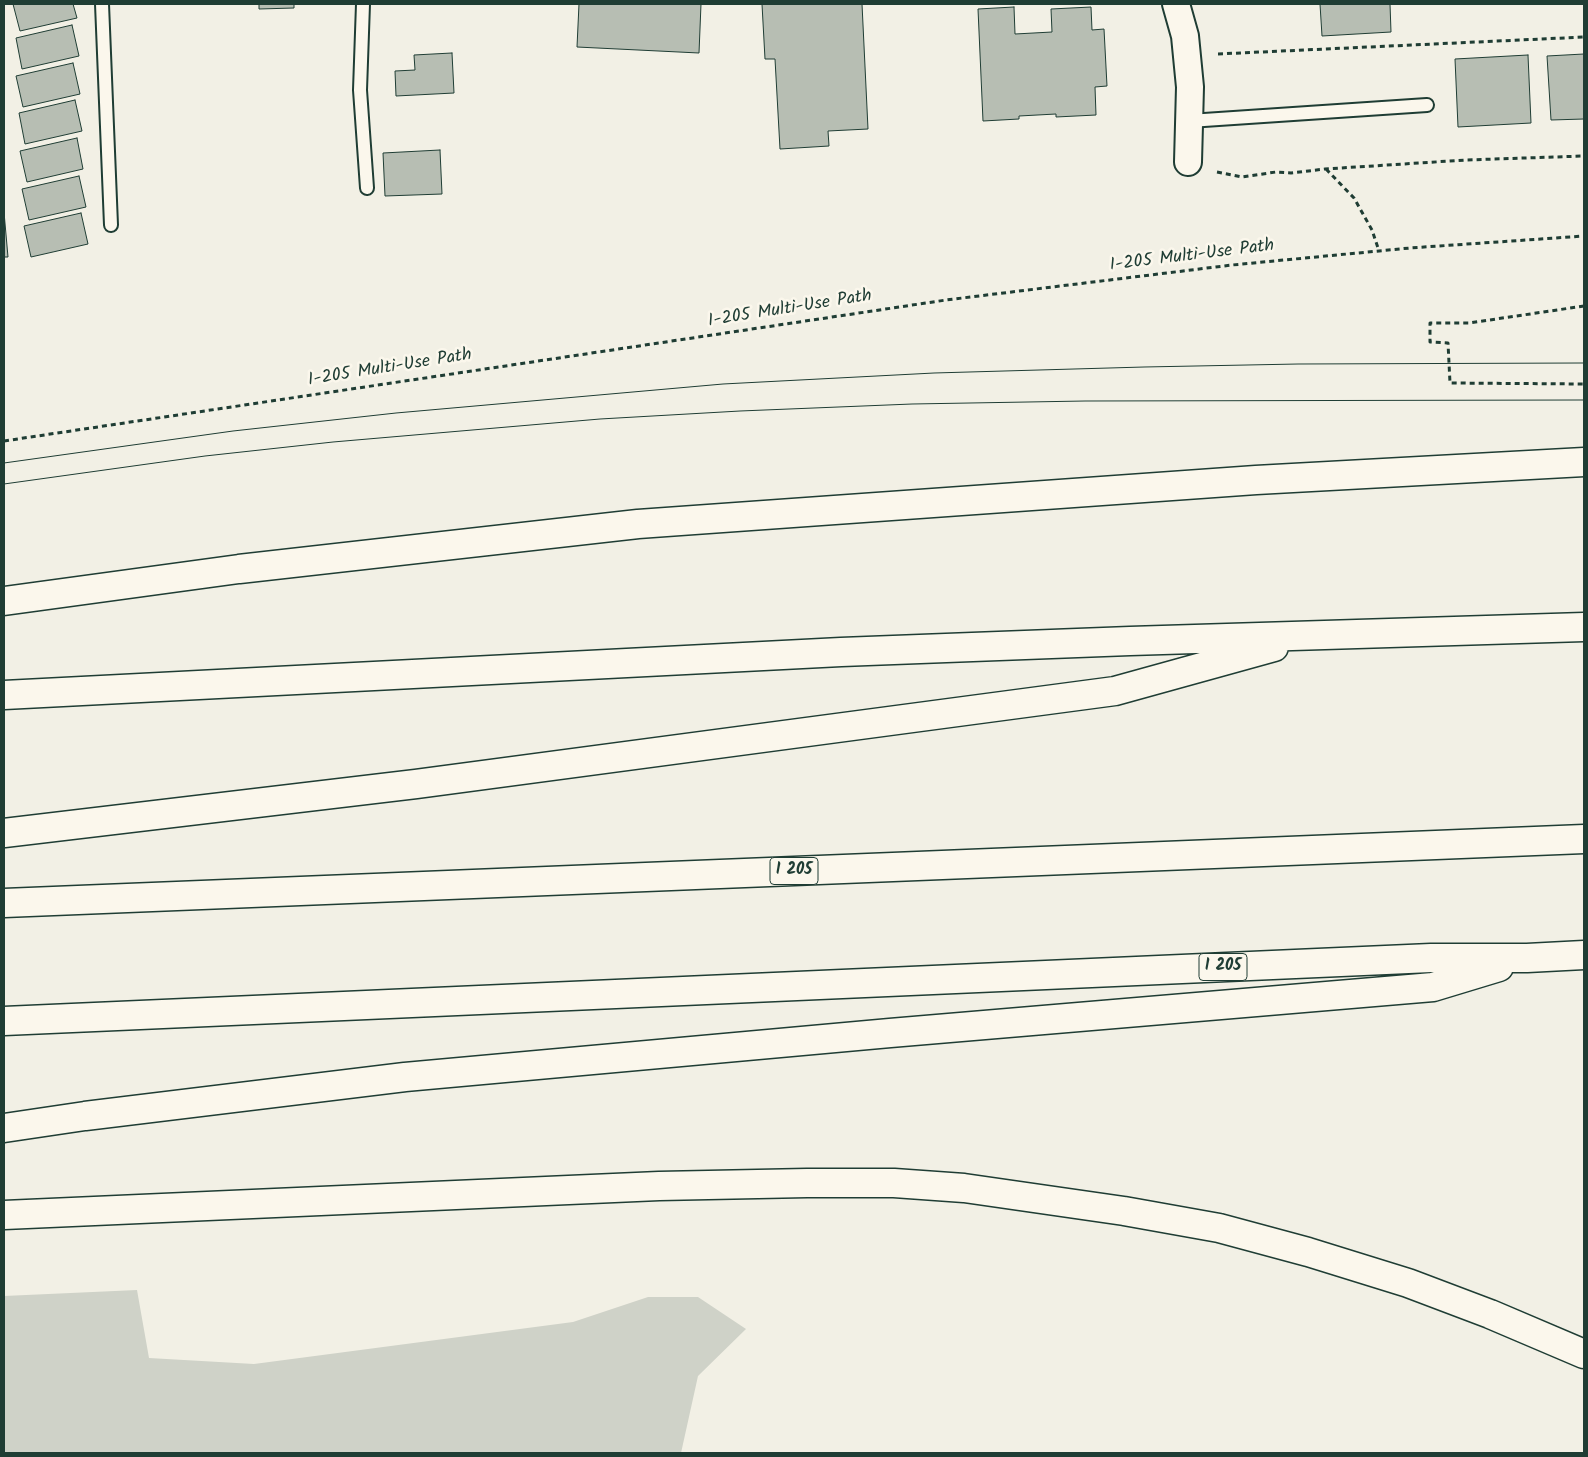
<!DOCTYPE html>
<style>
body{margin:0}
#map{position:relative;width:1588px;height:1457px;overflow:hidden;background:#f2f0e5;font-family:Kalam,sans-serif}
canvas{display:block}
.frame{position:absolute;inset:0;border:5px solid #1f3d34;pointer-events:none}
</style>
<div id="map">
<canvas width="1588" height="1457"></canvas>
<div class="frame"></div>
</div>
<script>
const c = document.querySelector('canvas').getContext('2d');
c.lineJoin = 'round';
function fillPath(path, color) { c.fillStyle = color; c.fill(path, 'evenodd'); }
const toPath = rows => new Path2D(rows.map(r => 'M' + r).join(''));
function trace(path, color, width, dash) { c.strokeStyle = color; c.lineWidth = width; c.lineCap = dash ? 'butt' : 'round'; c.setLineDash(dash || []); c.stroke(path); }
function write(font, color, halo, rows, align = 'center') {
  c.font = font + ' Kalam,sans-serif'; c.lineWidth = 5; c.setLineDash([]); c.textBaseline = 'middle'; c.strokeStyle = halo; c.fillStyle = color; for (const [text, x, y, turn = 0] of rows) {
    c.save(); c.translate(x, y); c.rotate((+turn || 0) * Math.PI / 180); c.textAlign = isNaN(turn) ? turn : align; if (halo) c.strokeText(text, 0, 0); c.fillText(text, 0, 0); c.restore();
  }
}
fillPath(toPath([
 [137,1290,149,1358,254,1364,573,1322,648,1297,698,1297,746,1329,698,1376,681,1453,4,1453,4,1296]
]), '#cfd2c8');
const building = toPath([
 [13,4,73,4,77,18,20,31,13,4],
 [259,4,294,4,294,8,259,9,259,4],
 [579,4,701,4,699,53,577,47,579,4],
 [762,4,862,4,868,129,828,131,829,146,780,149,775,59,765,59,762,4],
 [1320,4,1390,4,1391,32,1322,36,1320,4],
 [1014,7,1015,34,1052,32,1051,9,1091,7,1092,30,1104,29,1107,86,1095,87,1096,115,1056,117,1056,114,1019,116,1019,119,983,121,978,9,1014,7],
 [72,25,79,56,22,69,16,38,72,25],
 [452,53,454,93,396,96,395,71,415,70,414,55,452,53],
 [1584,54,1584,119,1551,120,1547,56,1584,54],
 [1528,55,1531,123,1458,127,1455,59,1528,55],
 [73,63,80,94,23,107,16,76,73,63],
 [75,100,82,131,25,144,19,113,75,100],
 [77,138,83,169,27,182,20,151,77,138],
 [440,150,442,194,385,196,383,153,440,150],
 [79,176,86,207,29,220,22,189,79,176],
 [4,212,8,257,4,257,4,212],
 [81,213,88,244,31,257,24,226,81,213]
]);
fillPath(building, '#b7beb3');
trace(building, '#1f3d34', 1);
const lane = toPath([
 [102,4,111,225],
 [363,4,360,90,367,188],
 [1189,121,1427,105]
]);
const street = toPath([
 [1176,4,1185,36,1190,87,1188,162]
]);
const highway = toPath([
 [4,601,239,569,638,524,1256,480,1584,462],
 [4,695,841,652,1130,641,1584,627],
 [4,833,416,784,1115,691,1274,647],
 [4,903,1584,839],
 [4,1021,1431,958,1527,958,1584,955],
 [4,1128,85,1116,405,1077,890,1033,1433,987,1499,967],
 [4,1215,659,1186,807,1183,894,1183,964,1188,1124,1211,1219,1228,1308,1252,1408,1283,1490,1314,1584,1354]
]);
trace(lane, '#1f3d34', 16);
trace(street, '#1f3d34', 30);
trace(highway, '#1f3d34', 31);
trace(toPath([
 [1218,54,1584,37],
 [1326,169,1354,198,1372,230,1379,251],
 [1217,172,1242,177,1276,172,1291,173,1325,169,1466,160,1584,156],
 [1584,306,1469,323,1430,323,1430,342,1448,343,1450,383,1584,384],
 [4,441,946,300,1232,265,1410,248,1584,236]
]), '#1f3d34', 3, [5, 4]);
trace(lane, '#fbf7ec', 12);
trace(street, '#fbf7ec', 26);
trace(highway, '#fbf7ec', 28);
trace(toPath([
 [4,463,233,431,396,413,723,384,934,373,1144,367,1298,364,1584,363],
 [4,484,205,456,333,442,600,419,740,411,912,404,1085,401,1584,400]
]), '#1f3d34', 1);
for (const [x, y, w] of [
 [794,871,48],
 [1223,967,48]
]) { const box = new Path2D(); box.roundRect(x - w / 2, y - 13.5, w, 27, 4); c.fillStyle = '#fbf7ec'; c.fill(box); trace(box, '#1f3d34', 1); }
write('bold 16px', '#1f3d34', null, [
 ["I 205",794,871],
 ["I 205",1223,967]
]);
write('18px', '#1f3d34', '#fbf7ec', [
 ["I-205 Multi-Use Path",1192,257,-7],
 ["I-205 Multi-Use Path",790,310,-9],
 ["I-205 Multi-Use Path",390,369,-9]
]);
</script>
